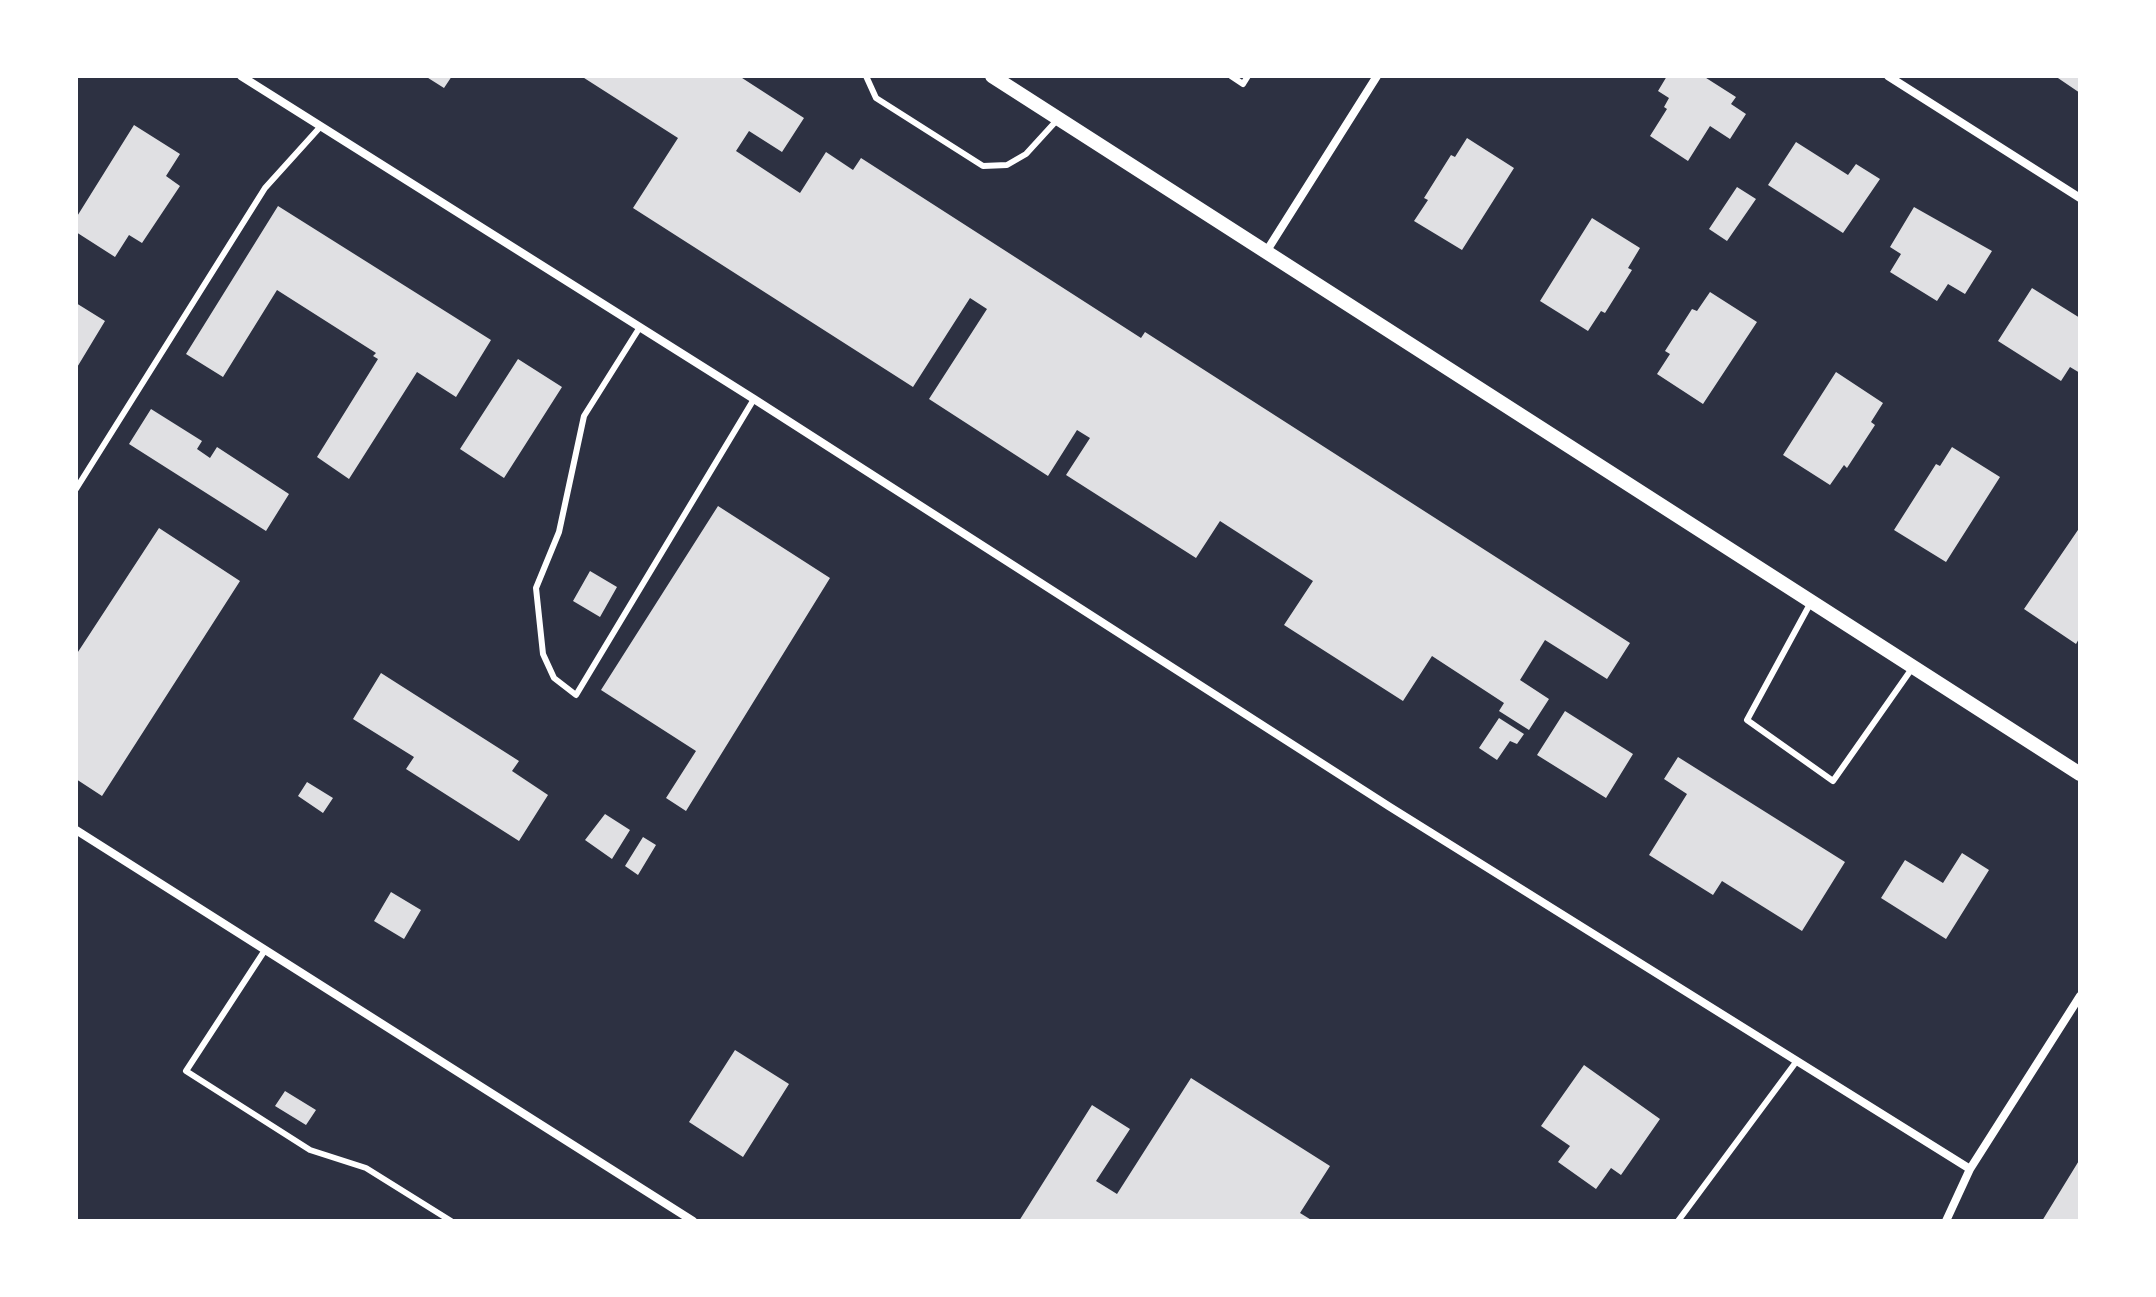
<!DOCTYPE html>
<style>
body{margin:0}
#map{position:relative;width:2156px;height:1297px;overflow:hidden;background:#2d3142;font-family:"Public Sans",sans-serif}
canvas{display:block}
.frame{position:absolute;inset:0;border:78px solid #fff;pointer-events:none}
</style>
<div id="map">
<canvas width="2156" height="1297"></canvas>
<div class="frame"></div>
</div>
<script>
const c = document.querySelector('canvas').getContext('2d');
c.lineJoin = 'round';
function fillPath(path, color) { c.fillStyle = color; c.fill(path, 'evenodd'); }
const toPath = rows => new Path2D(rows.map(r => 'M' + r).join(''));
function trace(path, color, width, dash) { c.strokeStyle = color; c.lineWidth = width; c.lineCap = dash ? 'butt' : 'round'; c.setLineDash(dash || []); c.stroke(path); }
fillPath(toPath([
 [425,76,452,76,444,88],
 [581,76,739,76,804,118,782,152,749,131,736,151,800,193,826,152,853,170,861,158,1141,338,1145,332,1630,643,1607,679,1545,640,1520,680,1549,699,1529,730,1499,711,1504,703,1432,656,1403,701,1284,625,1313,581,1220,521,1196,558,1066,475,1090,438,1077,430,1048,476,929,399,987,309,970,298,913,387,633,208,678,138],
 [1667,76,1703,76,1736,97,1731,104,1746,114,1730,139,1710,126,1688,161,1650,136,1667,109,1664,107,1669,98,1658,91],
 [2055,76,2080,76,2080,93],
 [134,125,180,154,166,176,180,186,142,243,129,235,115,257,76,232,76,218],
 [1467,138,1514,168,1462,250,1414,221,1428,200,1424,198,1451,155,1455,157],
 [1796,142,1848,175,1856,164,1880,179,1843,233,1768,185],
 [1737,187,1756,199,1727,241,1709,229],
 [278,206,491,340,456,397,417,372,349,479,317,457,378,359,373,356,376,353,277,290,223,377,186,354],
 [1914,207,1992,251,1965,294,1948,284,1937,301,1890,272,1901,254,1890,247],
 [1592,218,1640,248,1628,268,1632,270,1605,313,1601,311,1588,331,1540,301],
 [2032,288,2080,318,2080,373,2070,367,2061,381,1998,341],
 [1710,292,1757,322,1703,404,1657,374,1670,354,1665,351,1692,309,1697,311],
 [76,303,105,321,76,369],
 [518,359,562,387,504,478,460,449],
 [1836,372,1883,403,1871,422,1875,425,1847,468,1844,465,1830,485,1783,455],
 [151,409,202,441,197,449,210,458,217,447,289,494,266,531,129,444],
 [1952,447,2000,477,1946,562,1894,530,1936,464,1940,466],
 [718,506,830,578,686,811,666,798,696,751,601,690],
 [2080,527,2080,637,2076,644,2024,609],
 [159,528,240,581,102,796,76,779,76,655],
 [590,571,617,587,600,617,573,601],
 [381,673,519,761,512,771,548,795,519,841,406,769,414,757,353,719],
 [1565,711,1633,754,1606,798,1537,755],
 [1499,718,1524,734,1517,744,1510,741,1497,760,1479,748],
 [1678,757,1845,862,1802,931,1722,881,1713,895,1649,855,1687,794,1664,779],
 [307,782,333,798,323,813,298,796],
 [605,814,630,830,612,859,585,840],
 [643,837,656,845,638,875,625,866],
 [1962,853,1989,870,1946,939,1881,898,1905,860,1943,883],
 [391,892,421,910,404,939,374,921],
 [735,1050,789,1084,743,1157,689,1122],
 [1584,1065,1660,1119,1621,1175,1611,1168,1596,1189,1558,1162,1570,1146,1541,1126],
 [1191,1078,1330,1166,1300,1213,1313,1221,1019,1221,1092,1105,1130,1129,1096,1181,1117,1194],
 [285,1091,316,1110,306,1125,275,1106],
 [2080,1159,2080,1221,2042,1221]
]), '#e0e0e3');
trace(toPath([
 [866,76,876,98,983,166,1007,165,1026,154,1058,119],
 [1231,76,1243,84,1248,76],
 [640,327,584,416,559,532,536,588,543,654,554,678,576,695,754,399],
 [76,489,265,188,321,126],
 [1810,604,1747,720,1833,781,1913,667],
 [265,950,186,1071,310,1150,366,1168,451,1221],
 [1678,1221,1796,1062]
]), '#fff', 6);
trace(toPath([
 [241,76,754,399,1390,807,1970,1169],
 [1888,76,2080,198],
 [1266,252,1377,76],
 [76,830,693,1221],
 [1946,1221,1970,1169,2080,996]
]), '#fff', 8);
trace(toPath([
 [992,76,2080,774]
]), '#fff', 14);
</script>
